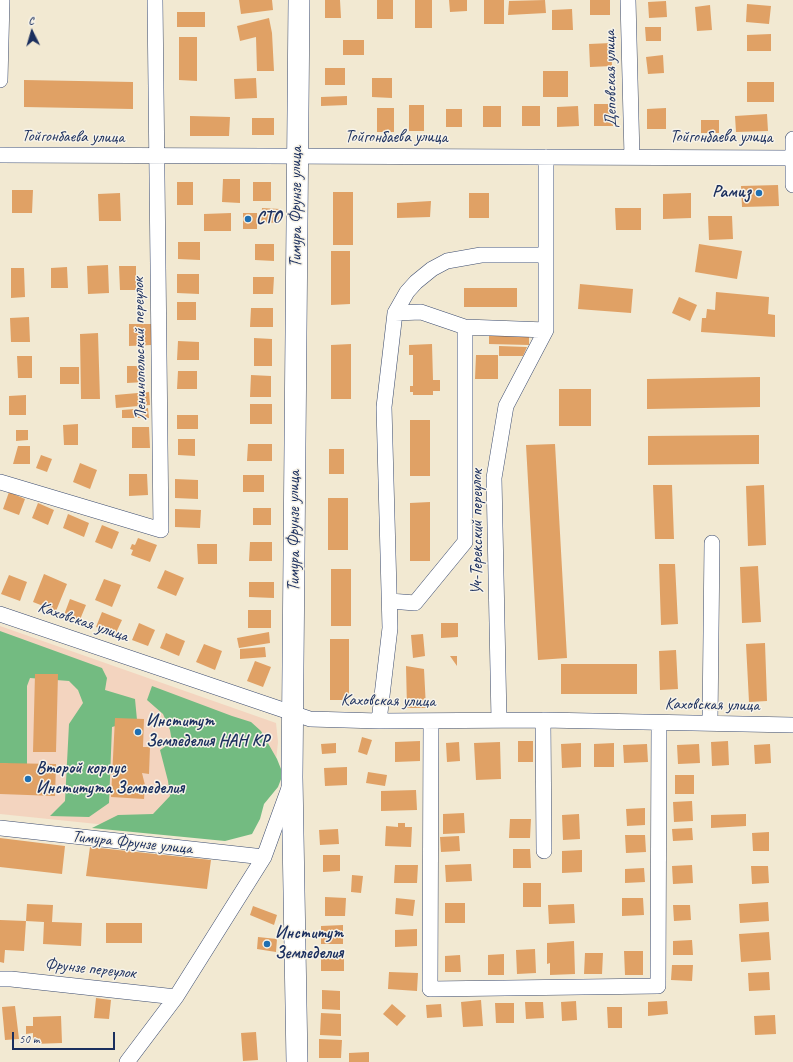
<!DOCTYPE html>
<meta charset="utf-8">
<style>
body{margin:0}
#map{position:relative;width:793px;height:1062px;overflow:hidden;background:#f2e9d2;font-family:Caveat,sans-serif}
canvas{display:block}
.north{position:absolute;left:12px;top:12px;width:40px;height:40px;-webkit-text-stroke:3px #f7f3e8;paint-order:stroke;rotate:355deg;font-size:11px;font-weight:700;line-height:16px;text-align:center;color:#1b2f5e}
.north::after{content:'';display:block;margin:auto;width:14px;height:18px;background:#1b2f5e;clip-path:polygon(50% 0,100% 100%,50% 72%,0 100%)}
.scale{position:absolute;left:12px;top:1032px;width:103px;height:18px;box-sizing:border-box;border:2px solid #1b2f5e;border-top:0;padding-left:5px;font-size:12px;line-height:14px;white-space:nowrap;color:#1b2f5e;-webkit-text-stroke:3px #f7f3e8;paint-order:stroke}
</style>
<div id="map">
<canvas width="793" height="1062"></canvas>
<div class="north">С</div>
<div class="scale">50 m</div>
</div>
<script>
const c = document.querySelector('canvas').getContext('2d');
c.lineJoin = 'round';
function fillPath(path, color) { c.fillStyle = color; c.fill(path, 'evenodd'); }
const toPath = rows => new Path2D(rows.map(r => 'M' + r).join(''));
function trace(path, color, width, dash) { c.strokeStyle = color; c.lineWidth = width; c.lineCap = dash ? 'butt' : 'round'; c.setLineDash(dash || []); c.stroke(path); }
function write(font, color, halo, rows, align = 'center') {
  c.font = font + ' Caveat,sans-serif'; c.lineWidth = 3; c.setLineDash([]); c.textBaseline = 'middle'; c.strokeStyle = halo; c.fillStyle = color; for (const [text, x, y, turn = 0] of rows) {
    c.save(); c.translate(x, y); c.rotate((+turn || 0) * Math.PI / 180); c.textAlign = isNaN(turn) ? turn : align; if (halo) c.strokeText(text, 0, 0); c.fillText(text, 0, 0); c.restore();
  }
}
fillPath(toPath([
 [0,626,276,723,278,742,274,779,244,828,107,825,0,814]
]), '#f3d4bf');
fillPath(toPath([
 [0,631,102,668,107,678,105,690,135,699,137,720,112,727,109,803,89,817,50,816,65,801,69,724,83,703,78,690,69,681,30,678,27,686,27,766,0,763],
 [152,686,232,716,251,722,261,731,277,759,283,774,278,787,264,804,260,819,252,834,225,841,92,828,118,815,153,814,170,796,168,781,160,750,172,742,170,730,163,714,147,700]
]), '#73bb81');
fillPath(toPath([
 [239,0,272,0,273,10,241,14],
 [325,0,340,0,341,18,325,18],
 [377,0,393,0,393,19,377,19],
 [415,0,432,0,432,28,415,28],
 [449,0,467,0,467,11,450,12],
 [484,0,504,0,504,24,484,24],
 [545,0,546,13,508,15,509,1],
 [590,0,610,0,610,15,590,15],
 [666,1,667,17,649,18,648,2],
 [747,4,771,6,769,24,746,22],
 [710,5,712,30,697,31,695,7],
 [572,9,573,30,552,30,552,10],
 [177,12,205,12,205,27,177,27],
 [269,18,272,33,274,71,257,71,256,37,240,41,237,26],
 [645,27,661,27,661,41,646,41],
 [771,34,771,51,747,51,747,35],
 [179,37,197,37,197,81,179,80],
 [343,40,364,40,364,55,343,55],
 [611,43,612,66,590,67,589,44],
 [663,55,664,73,648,74,646,57],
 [325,68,345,68,345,85,325,85],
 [543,71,568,71,568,97,543,97],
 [256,78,257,98,235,99,234,79],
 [372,78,392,78,392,98,372,97],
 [24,80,133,82,133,109,24,107],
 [747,82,774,82,774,102,747,102],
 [347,96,347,105,321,106,321,97],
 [594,104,613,104,613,126,594,126],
 [409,105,424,105,424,131,409,131],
 [483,106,501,106,501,127,483,127],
 [522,106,540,106,540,126,522,126],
 [578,106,579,126,557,127,557,107],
 [377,108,394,108,394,132,377,132],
 [666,108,666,129,647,129,647,109],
 [446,109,462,109,462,127,446,127],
 [767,114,768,131,736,132,735,116],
 [190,116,230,117,229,136,190,136],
 [252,118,274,118,274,135,252,135],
 [701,120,719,120,719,133,701,133],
 [223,179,240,179,240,203,222,202],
 [177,182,193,182,193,205,177,205],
 [253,182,271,182,271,201,253,201],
 [778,185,779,206,742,207,741,186],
 [12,190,33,190,32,213,12,213],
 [333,192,353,192,353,245,333,245],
 [120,193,121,221,99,221,98,194],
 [469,193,489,193,489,218,469,218],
 [691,193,691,218,663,219,663,194],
 [431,201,430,217,397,218,397,203],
 [262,208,280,209,279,223,261,222],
 [615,208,641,208,641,230,616,230],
 [231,213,231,231,204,231,204,214],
 [243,213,257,213,257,229,243,229],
 [708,216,732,216,733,239,709,240],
 [178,242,200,242,200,260,178,259],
 [255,244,274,244,274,261,255,260],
 [699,244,742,251,737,279,695,272],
 [331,251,350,251,350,304,331,305],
 [108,265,109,293,88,294,87,266],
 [119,266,136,266,136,290,120,290],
 [67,267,68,288,51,288,51,268],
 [11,268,24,268,25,297,11,298],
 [177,274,199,274,199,294,177,293],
 [253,277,274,277,273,294,253,294],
 [580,284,633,289,631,313,578,309],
 [464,288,517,288,517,307,464,307],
 [716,292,769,297,768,314,775,315,775,337,701,332,702,318,706,318,707,309,715,310],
 [679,297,697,305,690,321,672,313],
 [177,302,196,302,196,320,177,320],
 [251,308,273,308,273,327,250,327],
 [29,317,30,342,11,342,10,318],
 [129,324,151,324,151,345,129,346],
 [98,333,100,399,81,399,80,334],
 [489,335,529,335,529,345,489,344],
 [254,338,272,339,272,366,254,366],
 [178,341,199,342,199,360,177,360],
 [351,344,351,399,331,399,331,345],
 [432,344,433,380,440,380,440,391,433,391,433,395,413,395,413,392,410,392,410,386,413,386,413,355,409,355,409,345],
 [499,346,527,347,523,356,499,356],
 [476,355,498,355,498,379,475,379],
 [17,356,32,356,32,378,18,378],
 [127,366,144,366,145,382,127,383],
 [60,367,79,367,79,384,60,384],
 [178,371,197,371,197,389,177,389],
 [251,375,271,376,271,397,250,397],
 [760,377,760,407,647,409,647,379],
 [559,389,591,389,591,426,559,426],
 [149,392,150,405,116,408,115,395],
 [26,395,26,415,9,415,9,396],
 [250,404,272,404,272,424,250,424],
 [148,408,149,418,122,418,122,410],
 [177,415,198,415,198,429,177,429],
 [410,420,430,420,430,476,410,476],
 [78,424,78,445,64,445,63,425],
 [132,427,149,427,150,448,132,448],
 [16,430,28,430,28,440,16,441],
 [759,435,759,464,648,465,648,436],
 [178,439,195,439,195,456,178,455],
 [248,444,272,444,272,461,247,461],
 [555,444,567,658,538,660,526,445],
 [18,446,30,446,30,464,13,464],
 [329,449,344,449,344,474,329,474],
 [41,455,52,459,47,472,36,468],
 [80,463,97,470,90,489,73,482],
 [129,474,147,474,148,495,129,496],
 [243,475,264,475,264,492,243,492],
 [175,479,198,480,198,499,175,498],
 [653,485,672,485,674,539,655,539],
 [764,485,766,545,748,546,746,486],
 [9,492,25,499,19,515,3,509],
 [328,498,348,498,348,550,328,550],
 [430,502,430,561,410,561,410,503],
 [38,503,54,510,48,525,32,518],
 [253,508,271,508,271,525,253,525],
 [175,509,201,510,200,528,175,527],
 [68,514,89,523,84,537,63,528],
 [102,525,119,532,112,549,95,542],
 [138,538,157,545,150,562,131,555,133,550,130,549,132,544,135,545],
 [250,542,272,542,272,561,249,561],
 [197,544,217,544,217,564,198,564],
 [659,564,675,564,678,624,661,625],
 [758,566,761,622,742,623,740,567],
 [331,569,351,569,351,626,331,626],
 [165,570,184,578,176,596,157,588],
 [44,574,67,584,56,611,33,602],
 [9,575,27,582,20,601,1,594],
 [104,579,121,585,112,607,95,600],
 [249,582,274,582,274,598,249,597],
 [70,599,86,605,79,622,64,615],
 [248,610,271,610,271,628,248,628],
 [102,612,122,620,115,635,96,627],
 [139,623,155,630,148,646,132,640],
 [441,623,458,623,458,637,441,638],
 [269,632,270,643,239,648,237,638],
 [166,633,185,641,179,656,160,648],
 [423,634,425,656,413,658,411,635],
 [330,639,349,639,349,700,330,700],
 [765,643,767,701,749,702,746,644],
 [204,644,222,651,215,670,196,662],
 [265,647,266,657,240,659,240,649],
 [676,650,678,689,660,690,659,651],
 [450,656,457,656,457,666],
 [255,661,271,667,263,687,247,681],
 [561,664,637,664,637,694,561,694],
 [406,666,424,669,426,708,407,708],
 [35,674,58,674,56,752,33,752],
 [115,718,144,719,143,747,150,747,149,774,142,773,145,785,144,799,111,797],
 [362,737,372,740,367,755,358,752],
 [420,741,420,761,395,762,395,742],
 [518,741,533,741,533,762,518,762],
 [728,741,729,765,712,766,711,742],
 [459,742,460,761,447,762,446,743],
 [500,742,501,779,476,780,474,743],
 [336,743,336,753,322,754,321,744],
 [581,743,581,767,562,768,561,744],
 [614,743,614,767,594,767,594,744],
 [647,744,648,762,624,763,623,745],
 [699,744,700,763,678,764,677,745],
 [770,744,771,763,755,764,754,745],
 [0,763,56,764,55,796,0,794],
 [347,767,347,785,325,786,324,768],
 [368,772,387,775,385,786,366,783],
 [675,775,694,775,694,794,675,794],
 [416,790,417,810,381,811,381,791],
 [692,801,693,821,674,822,673,802],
 [645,808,645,825,627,826,626,809],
 [464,813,465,833,443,834,443,814],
 [579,814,580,839,563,840,562,815],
 [746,814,746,826,711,828,711,815],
 [510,819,531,819,530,838,509,838],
 [398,823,405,823,405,827,412,827,411,847,385,846,386,826,398,827],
 [692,828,693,840,673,841,672,829],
 [338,829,339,844,320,845,319,830],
 [769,832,769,851,753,851,752,833],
 [625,835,645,835,646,852,626,853],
 [459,836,460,851,441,852,440,837],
 [0,838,65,846,62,874,0,867],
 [90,847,211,860,207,889,86,876],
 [513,849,530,849,531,868,513,868],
 [582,850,582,872,562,873,562,851],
 [323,855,340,855,340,871,323,872],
 [471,864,472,881,446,882,445,865],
 [395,865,418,865,417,883,394,883],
 [692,865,693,883,673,884,672,866],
 [751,866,768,866,769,883,752,884],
 [644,868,645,882,625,883,625,869],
 [352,875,363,876,361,893,351,892],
 [523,883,541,883,541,907,523,907],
 [325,897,346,898,345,916,325,916],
 [396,898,415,900,413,916,395,914],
 [622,898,643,898,644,915,622,916],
 [768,902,769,921,740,923,739,904],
 [445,903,465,903,465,923,445,923],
 [27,904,53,905,52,922,82,923,81,946,43,944,44,922,26,921],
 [574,904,575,923,549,924,548,905],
 [673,905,690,905,691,920,674,921],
 [253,906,277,915,274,925,250,915],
 [0,920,26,921,24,951,5,950,4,963,0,962],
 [106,923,142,923,142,943,106,943],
 [343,925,343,944,321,944,321,926],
 [417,929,417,946,395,947,395,930],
 [769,932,771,960,741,962,739,934],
 [258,937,277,939,276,952,257,949],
 [692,940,693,955,673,955,673,941],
 [574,941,575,974,550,975,550,963,547,964,547,943],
 [535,949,536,973,517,974,516,950],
 [624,951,643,951,643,975,625,975],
 [321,952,344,953,344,971,321,971],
 [585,953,603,953,602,974,584,974],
 [504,954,504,975,488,975,488,955],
 [460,955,461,972,445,972,445,956],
 [672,965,693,965,692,981,671,980],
 [389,972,418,973,417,991,388,989],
 [769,972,770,990,749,991,748,973],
 [322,990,340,991,340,1010,322,1009],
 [96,998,111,1000,109,1019,94,1018],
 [481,1000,483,1026,463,1027,461,1002],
 [576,1001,577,1020,562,1021,561,1002],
 [667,1001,668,1014,648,1016,648,1002],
 [525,1002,543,1002,544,1018,526,1019],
 [495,1003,514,1003,514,1023,496,1023],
 [392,1004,406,1016,397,1026,383,1014],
 [441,1004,442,1017,427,1018,426,1005],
 [15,1006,19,1039,5,1040,2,1007],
 [607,1007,622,1007,622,1028,608,1028],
 [321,1013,341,1014,341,1036,320,1035],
 [775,1015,776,1034,755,1035,754,1016],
 [61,1016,62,1043,33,1044,33,1033,26,1034,26,1026,33,1026,33,1017],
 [256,1032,258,1060,243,1061,241,1033],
 [319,1039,342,1040,341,1058,319,1058],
 [369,1052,369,1062,349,1062,349,1053]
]), '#e0a165');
const minor = toPath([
 [628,0,632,157],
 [0,80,2,0],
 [793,139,793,185],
 [0,155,793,158],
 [395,313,407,292,416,282,432,269,447,261,481,255,546,255],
 [0,482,161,530,155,0],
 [390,601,415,603,465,542,465,327],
 [0,614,310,719,379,721,543,720,793,725],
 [499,720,494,478,506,406,546,330,546,157],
 [543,720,544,851],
 [379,721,390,628,384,407,395,313,421,312,465,327,546,330],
 [431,721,430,989,658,986,659,723],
 [710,723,712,543],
 [0,828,264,857],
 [0,979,11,979,176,997],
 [127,1062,176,997,264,857,289,788]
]);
const secondary = toPath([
 [297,1062,292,777,299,0]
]);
trace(minor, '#3b4b6f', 16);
trace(secondary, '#3b4b6f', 22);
trace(minor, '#fff', 15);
trace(secondary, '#fff', 21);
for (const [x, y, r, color] of [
 [759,193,4,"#1f6fb2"],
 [248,219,4,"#1f6fb2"],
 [138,732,4,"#1f6fb2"],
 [28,779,4,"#1f6fb2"],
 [267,944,4,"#1f6fb2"]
]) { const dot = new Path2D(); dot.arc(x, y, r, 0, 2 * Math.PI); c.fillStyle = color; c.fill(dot); trace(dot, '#f7f3e8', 1.5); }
write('17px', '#1b2f5e', '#f7f3e8', [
 ["Деповская улица",611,79,-91],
 ["Тойгонбаева улица",73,137,1],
 ["Тойгонбаева улица",396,138],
 ["Тойгонбаева улица",721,138],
 ["Тимура Фрунзе улица",297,207,-90],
 ["Ленинопольский переулок",140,349,-91],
 ["Тимура Фрунзе улица",295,531,-90],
 ["Уч-Терекский переулок",478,532,-90],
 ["Каховская улица",83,622,19],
 ["Каховская улица",388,701,1],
 ["Каховская улица",712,705,1],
 ["Тимура Фрунзе улица",132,843,6],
 ["Фрунзе переулок",90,969,6]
]);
write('bold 17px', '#1b2f5e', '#f7f3e8', [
 ["Рамиз",751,193,"right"],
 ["СТО",256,219],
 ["Институт",146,722],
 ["Земледелия НАН КР",146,742],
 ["Второй корпус",36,769],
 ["Института Земледелия",36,789],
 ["Институт",275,934],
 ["Земледелия",275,954]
], 'left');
</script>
